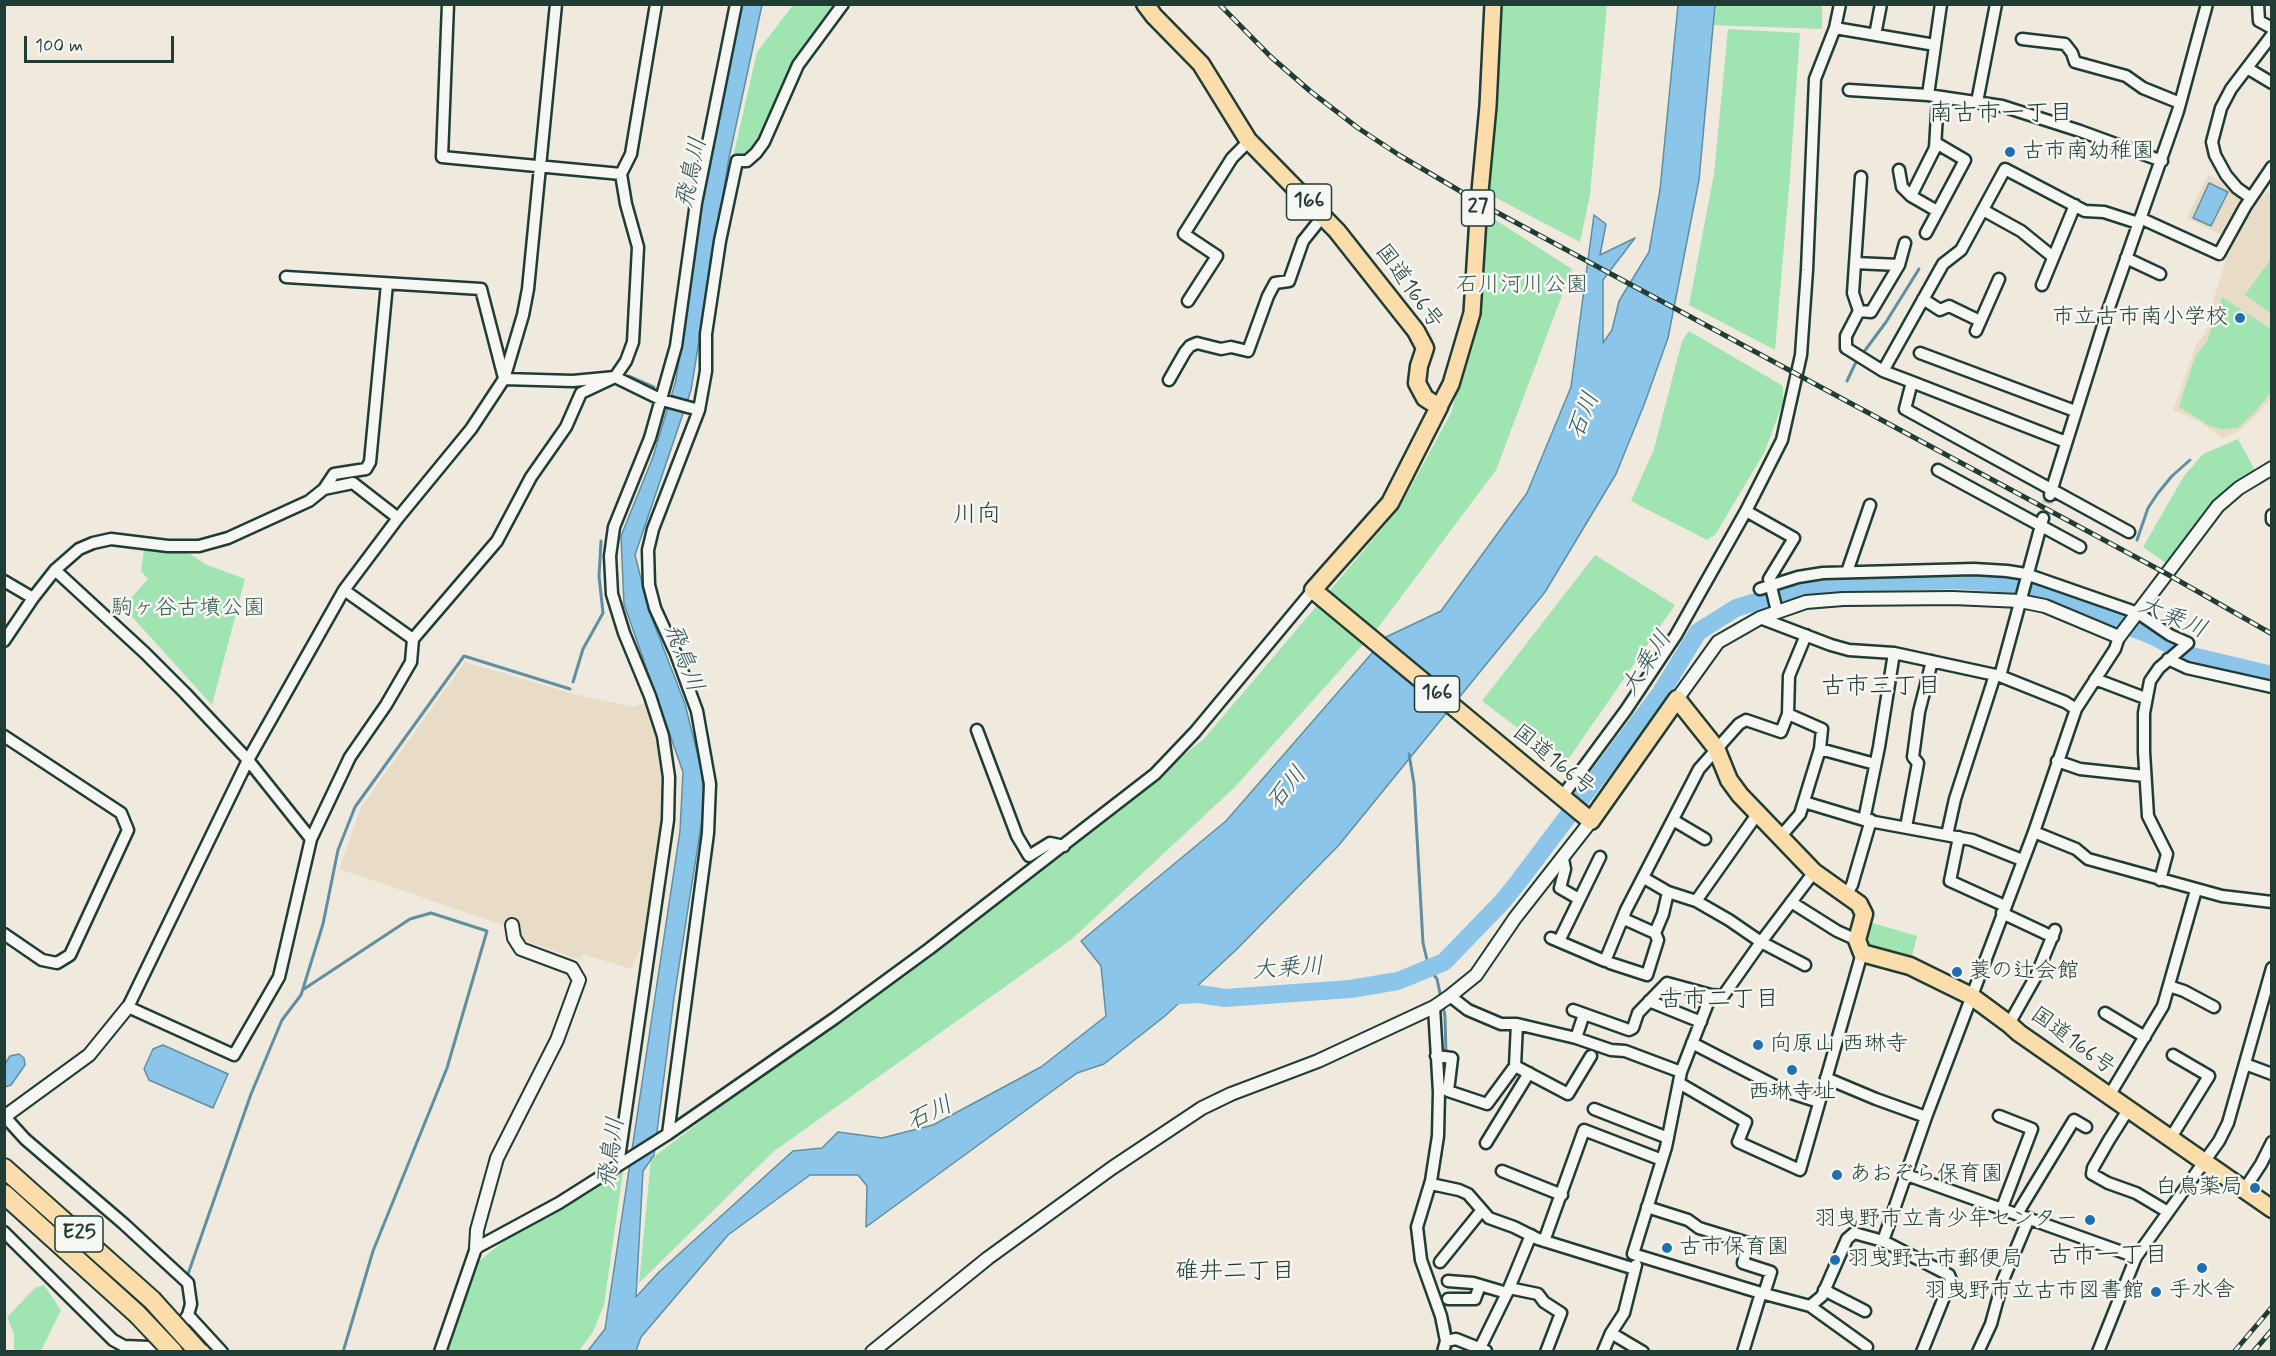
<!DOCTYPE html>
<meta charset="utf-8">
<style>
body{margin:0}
#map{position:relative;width:2276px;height:1356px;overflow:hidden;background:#f0eade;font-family:Mynerve,sans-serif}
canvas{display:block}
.frame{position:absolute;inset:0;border:6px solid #1f3d34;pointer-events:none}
.scale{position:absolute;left:24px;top:36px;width:150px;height:27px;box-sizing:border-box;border:3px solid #1f3d34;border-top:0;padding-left:8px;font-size:18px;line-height:21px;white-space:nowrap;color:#1f3d34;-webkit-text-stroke:4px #f6f6f2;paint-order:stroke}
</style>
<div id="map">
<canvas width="2276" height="1356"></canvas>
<div class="frame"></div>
<div class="scale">100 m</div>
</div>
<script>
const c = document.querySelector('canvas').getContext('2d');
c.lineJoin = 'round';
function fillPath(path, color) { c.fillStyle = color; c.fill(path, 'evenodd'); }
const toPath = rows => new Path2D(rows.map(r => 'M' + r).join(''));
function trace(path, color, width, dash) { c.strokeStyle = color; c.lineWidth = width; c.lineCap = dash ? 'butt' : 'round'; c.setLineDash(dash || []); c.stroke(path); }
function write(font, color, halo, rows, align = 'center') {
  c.font = font + ' Mynerve,"Klee One",sans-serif'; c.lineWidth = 5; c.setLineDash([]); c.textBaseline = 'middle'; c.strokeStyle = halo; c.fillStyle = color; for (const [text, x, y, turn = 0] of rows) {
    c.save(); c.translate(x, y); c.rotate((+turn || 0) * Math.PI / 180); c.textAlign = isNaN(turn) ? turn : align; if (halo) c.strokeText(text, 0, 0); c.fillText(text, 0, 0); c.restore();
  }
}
fillPath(toPath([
 [2208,175,2219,181,2243,201,2224,237,2187,218],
 [2267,192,2272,195,2271,398,2262,410,2240,430,2223,439,2199,421,2173,410,2196,345,2204,335,2209,323,2209,313,2227,257,2222,255,2249,209],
 [465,662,574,694,633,707,646,702,663,766,661,815,643,942,631,969,583,954,581,960,520,939,521,931,339,869,361,807]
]), '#e9dcc6');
fillPath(toPath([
 [793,5,840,5,794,66,757,142,747,155,734,153,757,52],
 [1497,5,1607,5,1590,195,1580,242,1485,192],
 [1709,5,1822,5,1822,29,1709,25],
 [1728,29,1800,33,1790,176,1775,350,1689,305,1714,174],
 [1486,214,1572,269,1496,470,1377,629,1235,787,1072,939,773,1152,639,1283,651,1159,1203,740,1398,510,1451,413,1480,313],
 [2271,259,2271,313,2245,295],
 [2222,297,2271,329,2272,390,2256,411,2238,428,2221,429,2210,426,2179,407,2195,357,2207,341],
 [1689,331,1783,386,1783,403,1764,453,1715,535,1707,540,1631,501,1654,449,1682,341],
 [2238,439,2255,470,2229,490,2167,564,2143,547,2184,476,2203,454],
 [151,548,163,551,186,551,205,564,245,579,212,705,123,607,148,579,141,571,144,549],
 [1595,555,1675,605,1565,764,1482,701],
 [1866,921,1917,936,1910,964,1865,950],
 [624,1165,604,1305,593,1332,579,1351,443,1352,473,1266,513,1234],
 [44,1285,61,1310,41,1351,14,1351,14,1334,7,1317,35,1288]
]), '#9fe4b1');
const water = toPath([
 [742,5,762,5,729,158,691,390,635,555,649,611,685,704,701,768,705,800,674,998,654,1155,643,1171,636,1297,659,1272,793,1151,822,1148,838,1132,882,1138,933,1125,1041,1067,1106,1016,1101,966,1081,941,1226,821,1386,637,1441,611,1527,493,1571,387,1594,215,1606,224,1600,255,1635,238,1603,280,1603,343,1612,330,1619,301,1649,252,1660,190,1678,5,1715,5,1699,180,1668,338,1644,405,1616,474,1545,592,1339,845,1237,949,1165,1016,1104,1064,1077,1073,866,1227,867,1186,858,1175,810,1175,728,1235,641,1337,636,1351,587,1352,605,1329,680,831,683,772,624,604,621,536,653,457,676,380,700,210,742,5],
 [2209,183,2228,192,2211,226,2193,218,2209,183],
 [163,1045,228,1074,213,1108,149,1080,144,1069,153,1049,163,1045],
 [19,1054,24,1058,25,1065,11,1085,5,1087,5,1064,10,1056,19,1054]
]);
fillPath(water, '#8bc6ea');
trace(water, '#608fa1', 1.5);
trace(toPath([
 [629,376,654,387],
 [1847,381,1855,364,1886,322,1919,269],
 [2137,540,2148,508,2158,493,2172,476,2190,460],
 [573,682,583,649,603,613,599,576,601,541],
 [1409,754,1414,784,1423,943,1429,968,1437,979,1441,998],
 [304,989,410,919,431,913,487,931,447,1068,373,1251,343,1352],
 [1443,1005,1445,1017,1446,1055],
 [1440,1160,1443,1136],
 [188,1274,251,1094,282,1020,301,995,323,924,338,850,355,807,464,656,570,689],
 [1446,1316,1450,1326,1452,1343,1450,1352]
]), '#608fa1', 3);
trace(toPath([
 [1166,996,1199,994,1225,998,1350,989,1398,981,1444,962,1503,901,1519,881,1660,694,1698,632,1736,608,1765,599,1832,584,1960,580,2010,584,2049,595,2151,635,2192,656,2272,675]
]), '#8bc6ea', 18);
trace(toPath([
 [2043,518,2049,496]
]), '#c6c7bc', 10, [10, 5]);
const minor = toPath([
 [448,4,442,157,621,174],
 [556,4,528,289,523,315,504,379,471,429,398,518,344,590,248,760,128,1007,234,1055,279,977,311,839,350,757,386,705,411,662,413,639,497,541,531,477,566,427,581,393,615,377,626,361,633,342,638,247,626,204,621,174,631,154,656,4],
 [2258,4,2259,21,2272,28],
 [1835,28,1935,45],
 [1875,35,1881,4],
 [2022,39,2065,44,2072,53,2075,62,2126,76,2143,88,2180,103],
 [2247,68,2272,83],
 [1849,90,1928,95,2002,106,2080,131,2162,161],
 [1928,95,1941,4],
 [1977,102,1996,4],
 [1899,170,1902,187,1911,196],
 [1861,177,1853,293,1859,311,1846,336,1846,348,1883,371,1912,382,1905,409,2129,532],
 [2251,198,2237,188,2226,175,2215,155,2212,142,2221,108,2231,89,2272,35],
 [1983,210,2021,231,2053,257],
 [1937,211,1911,196,1935,148,1938,97],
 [2140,218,2219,254,2245,207,2272,167],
 [1926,233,1965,160,1936,143],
 [2126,258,2160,274],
 [1855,263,1899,265],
 [286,277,481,289,504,378],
 [2042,285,2075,205],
 [1923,299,1940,310,1949,306,1980,321],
 [1188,301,1217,256,1184,234,1232,158,1249,141],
 [1859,311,1871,312,1899,265,1905,243],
 [1976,331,1999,279],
 [1920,353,2075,411],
 [1883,371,1943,264,1961,250,2005,169,2085,211,2104,212,2138,223],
 [504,379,573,381,615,377,662,400,699,410],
 [1169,380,1185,352,1190,346,1197,343,1221,349,1231,347,1248,351,1268,296,1275,283,1289,281,1303,241,1323,216],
 [1912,382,2066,442],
 [1938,470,2080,547],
 [324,489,353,483,398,518],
 [2050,495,2105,319,2178,111,2207,4],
 [1746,511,1794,538,1769,579,1777,611],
 [2272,515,2272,520],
 [55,570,145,653,185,693,248,760,311,839],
 [1847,572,1870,505],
 [4,581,33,598],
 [1760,589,1798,577,1823,573,1974,569,2007,571,2026,574,2138,613,2170,635,2188,643,2159,668,2150,681,2144,713,2144,752,2148,816,2167,854,2160,880],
 [344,590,413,639],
 [1760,618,1831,645,1849,650,1894,653,2000,676,2043,518],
 [4,641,33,598,55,570,79,549,93,543,111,539,168,546,199,546,228,538,309,501,324,489,334,474,366,469,370,462,387,284],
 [1894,653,1879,747,1864,820,1972,840,2022,860],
 [2168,659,2187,668,2272,687],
 [2000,676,2065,702,2076,709],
 [2095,679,2145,698],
 [977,730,1017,836,1029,856,1050,843,1064,846],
 [4,736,121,813,128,830,70,955,57,963,42,960,4,934],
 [1820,749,1875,764],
 [2057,761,2080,769,2145,776],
 [1561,798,1626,710,1676,635,1746,511,1782,440,1801,355,1807,270,1815,79,1835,28,1840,4],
 [1804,802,1864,820],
 [1673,820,1705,839],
 [1906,827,1918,763,1913,757,1919,712,1932,661],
 [2034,832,2076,849,2088,859,2222,896,2272,902],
 [1947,835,1955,799,1995,675],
 [1781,836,1800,814,1820,749,1822,729,1788,714],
 [1959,837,1950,881,2005,906],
 [1563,859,1565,869,1560,888,1579,899],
 [1814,872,1761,942,1723,996,1711,995,1681,1072,1666,1147,1633,1254,1761,1293,1810,1306,1822,1296,1847,1239,1854,1233,1883,1241,1949,1275,1951,1280,1922,1352],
 [1644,878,1668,892,1696,901,1729,920,1761,942,1805,965],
 [1846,895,1852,885,1871,820],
 [1696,901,1758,813],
 [1791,902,1837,931,1857,940],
 [2002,913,2053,937],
 [1655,933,1663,914,1668,892],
 [1551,938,1605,961,1626,910,1699,769,1739,724,1746,720,1781,732,1788,714,1789,676,1806,635],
 [1559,941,1600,857],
 [1610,963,1647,975,1658,940,1655,933,1624,919],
 [2169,986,2184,991,2214,1007],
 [1450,996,1468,1010,1501,1024,1517,1024,1576,1038,1611,1050,1625,1051,1681,1072],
 [1649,1001,1701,1022],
 [1434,1007,1439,1092,1438,1136,1431,1181,1417,1227,1421,1260,1441,1316,1446,1341,1443,1352],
 [1573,1010,1629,1030,1633,1028,1638,1013,1667,983,1711,995],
 [2105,1013,2145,1037],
 [2009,1024,2036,976,2055,930],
 [1576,1038,1584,1014],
 [1692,1043,1785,1091,1819,1102],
 [1436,1056,1452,1058,1448,1091,1487,1104,1515,1066,1517,1024],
 [2245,1064,2272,1074],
 [1515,1066,1568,1094,1591,1056],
 [1826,1078,1876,1099,1926,1117],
 [1679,1083,1746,1122,1738,1142,1800,1170,1862,953],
 [2109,1096,2163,1006,2196,890],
 [1594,1109,1668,1138],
 [2128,1110,2109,1140,2093,1168,2092,1174,2108,1183,2136,1193,2168,1212],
 [1999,1116,2032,1129,2002,1208],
 [6,1118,25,1139,124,1224,188,1283,191,1304,188,1315,164,1349],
 [668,1134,708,833,710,784,697,711,676,654,655,608,649,585,648,550,653,529,699,410,706,371,706,334,720,241,737,161,747,161,756,153,764,142,798,65,843,4],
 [2170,1139,2209,1076,2173,1055],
 [1486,1143,1529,1073],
 [618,1165,668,820,669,777,663,736,650,696,624,633,612,594,610,556,614,527,650,438,676,346,696,203,736,4],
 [1502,1171,1562,1195],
 [1907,1175,2136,1257],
 [1431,1184,1459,1190,1468,1194,1489,1218,1514,1227,1538,1239,1635,1269],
 [2244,1190,2261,1164,2272,1142],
 [1647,1207,1688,1220,1699,1228,1748,1243,1743,1263,1771,1272,1764,1294],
 [2017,1214,2074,1120,2086,1127],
 [4,1232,113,1340,124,1346,149,1347,153,1352],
 [1544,1241,1584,1130,1662,1160],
 [1883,1241,1926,1117,2034,832,2076,709,2115,649,2119,637],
 [1440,1262,1482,1210],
 [1448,1281,1473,1283,1507,1293],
 [1509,1288,1538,1294,1544,1302,1561,1313,1546,1352],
 [1824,1290,1865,1311],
 [1448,1299,1475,1299,1480,1285],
 [1810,1306,1867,1347],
 [188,1315,222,1352],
 [1611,1333,1643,1352],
 [1446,1341,1456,1339,1486,1351],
 [1480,1348,1507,1293,1531,1235],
 [440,1352,476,1248,559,1203,668,1134,835,1018,929,949,1155,774,1195,732,1313,590],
 [1603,1352,1611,1333,1624,1313,1636,1265],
 [1743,1352,1761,1293],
 [1978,1352,1991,1324,2003,1280,2029,1218],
 [2098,1352,2136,1257,2219,1141,2228,1123,2272,968]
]);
const tertiary = toPath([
 [1677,699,1718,642,1760,618,1806,602,1843,599,1953,598,2020,601,2045,606,2119,637,2218,506,2239,488,2272,468],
 [4,1117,89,1055,128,1007],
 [476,1248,477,1230,497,1158,557,1040,579,980,572,968,521,949,514,938,512,925],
 [872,1352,988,1258,1112,1168,1202,1108,1231,1094,1318,1061,1434,1007,1450,996,1476,975,1515,918,1591,821]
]);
const primary = toPath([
 [1439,407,1451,384,1472,313,1479,202,1488,106,1493,4]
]);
const trunk = toPath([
 [1145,4,1154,16,1201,64,1248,140,1337,231,1416,331,1425,348,1419,366,1417,383,1425,398,1439,407,1390,503,1313,590,1591,821,1677,699,1716,748,1729,780,1740,795,1814,872,1859,904,1864,914,1857,940,1862,953,1910,966,1971,996,2009,1024,2019,1033,2272,1209]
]);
const motorway = toPath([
 [4,1168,152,1300],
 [4,1194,137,1314]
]);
trace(minor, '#1f3d34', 15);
trace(tertiary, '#1f3d34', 16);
trace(primary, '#1f3d34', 20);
trace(trunk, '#1f3d34', 21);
trace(motorway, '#1f3d34', 22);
trace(minor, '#f6f6f2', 10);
trace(tertiary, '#f6f6f2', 12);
trace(primary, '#fbddab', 15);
trace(trunk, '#fbddab', 16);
trace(motorway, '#fbddab', 18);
const rail = toPath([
 [1219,4,1271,57,1310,91,1358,128,1399,155,1487,207,2167,574,2272,634],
 [2234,1352,2272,1307],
 [2253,1352,2272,1330]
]);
trace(rail, '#1f3d34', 5);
trace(rail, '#f6f6f2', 3, [9]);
const motorwayBridge = toPath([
 [152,1300,199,1352],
 [137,1314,173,1352]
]);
trace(motorwayBridge, '#1f3d34', 22, []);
trace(motorwayBridge, '#fbddab', 18);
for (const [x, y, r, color] of [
 [2010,152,6,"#1f6fb2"],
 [2240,318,6,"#1f6fb2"],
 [1957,972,6,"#1f6fb2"],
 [1758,1045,6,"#1f6fb2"],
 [1792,1070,6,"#1f6fb2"],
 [1837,1175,6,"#1f6fb2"],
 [2255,1188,6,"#1f6fb2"],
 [2090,1220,6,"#1f6fb2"],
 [1667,1248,6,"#1f6fb2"],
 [1835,1260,6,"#1f6fb2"],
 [2202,1268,6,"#1f6fb2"],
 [2156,1292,6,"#1f6fb2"]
]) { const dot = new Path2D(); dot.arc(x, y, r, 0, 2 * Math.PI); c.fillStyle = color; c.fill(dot); trace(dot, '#f6f6f2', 2); }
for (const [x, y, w] of [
 [1309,202,45],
 [1478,208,33],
 [1437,694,45],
 [79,1234,48]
]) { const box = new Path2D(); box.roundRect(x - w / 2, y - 18, w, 36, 4.5); c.fillStyle = '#f6f6f2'; c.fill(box); trace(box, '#1f3d34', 1.5); }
write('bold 21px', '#1f3d34', null, [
 ["166",1309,202],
 ["27",1478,208],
 ["166",1437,694],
 ["E25",79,1234]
]);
write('22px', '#1f3d34', '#f6f6f2', [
 ["古市南幼稚園",2022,152],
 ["市立古市南小学校",2228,318,"right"],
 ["蓑の辻会館",1969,972],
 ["向原山 西琳寺",1770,1045],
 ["西琳寺址",1792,1093,"center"],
 ["あおぞら保育園",1849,1175],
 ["白鳥薬局",2243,1188,"right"],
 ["羽曳野市立青少年センター",2078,1220,"right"],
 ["古市保育園",1679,1248],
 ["羽曳野古市郵便局",1847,1260],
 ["手水舎",2202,1291,"center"],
 ["羽曳野市立古市図書館",2144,1292,"right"]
], 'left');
write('22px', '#395e4d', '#f6f6f2', [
 ["石川河川公園",1522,286],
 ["駒ヶ谷古墳公園",188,609]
]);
write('22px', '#1f3d34', '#f6f6f2', [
 ["国道166号",1408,287,54],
 ["国道166号",1553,761,39],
 ["国道166号",2072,1042,36]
]);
write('24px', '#1f3d34', '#f6f6f2', [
 ["南古市一丁目",2001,115],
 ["川向",977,516],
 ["古市三丁目",1881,688],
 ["古市二丁目",1719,1001],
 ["古市一丁目",2108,1257],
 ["碓井二丁目",1235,1273]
]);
write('italic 24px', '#355858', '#f6f6f2', [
 ["飛鳥川",693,173,-78],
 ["石川",1585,416,-68],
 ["大乗川",2172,619,23],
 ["飛鳥川",682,658,69],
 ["大乗川",1648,664,-57],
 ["石川",1288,789,-51],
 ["大乗川",1288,970,-4],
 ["石川",930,1115,-25],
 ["飛鳥川",613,1153,-82]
]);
</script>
